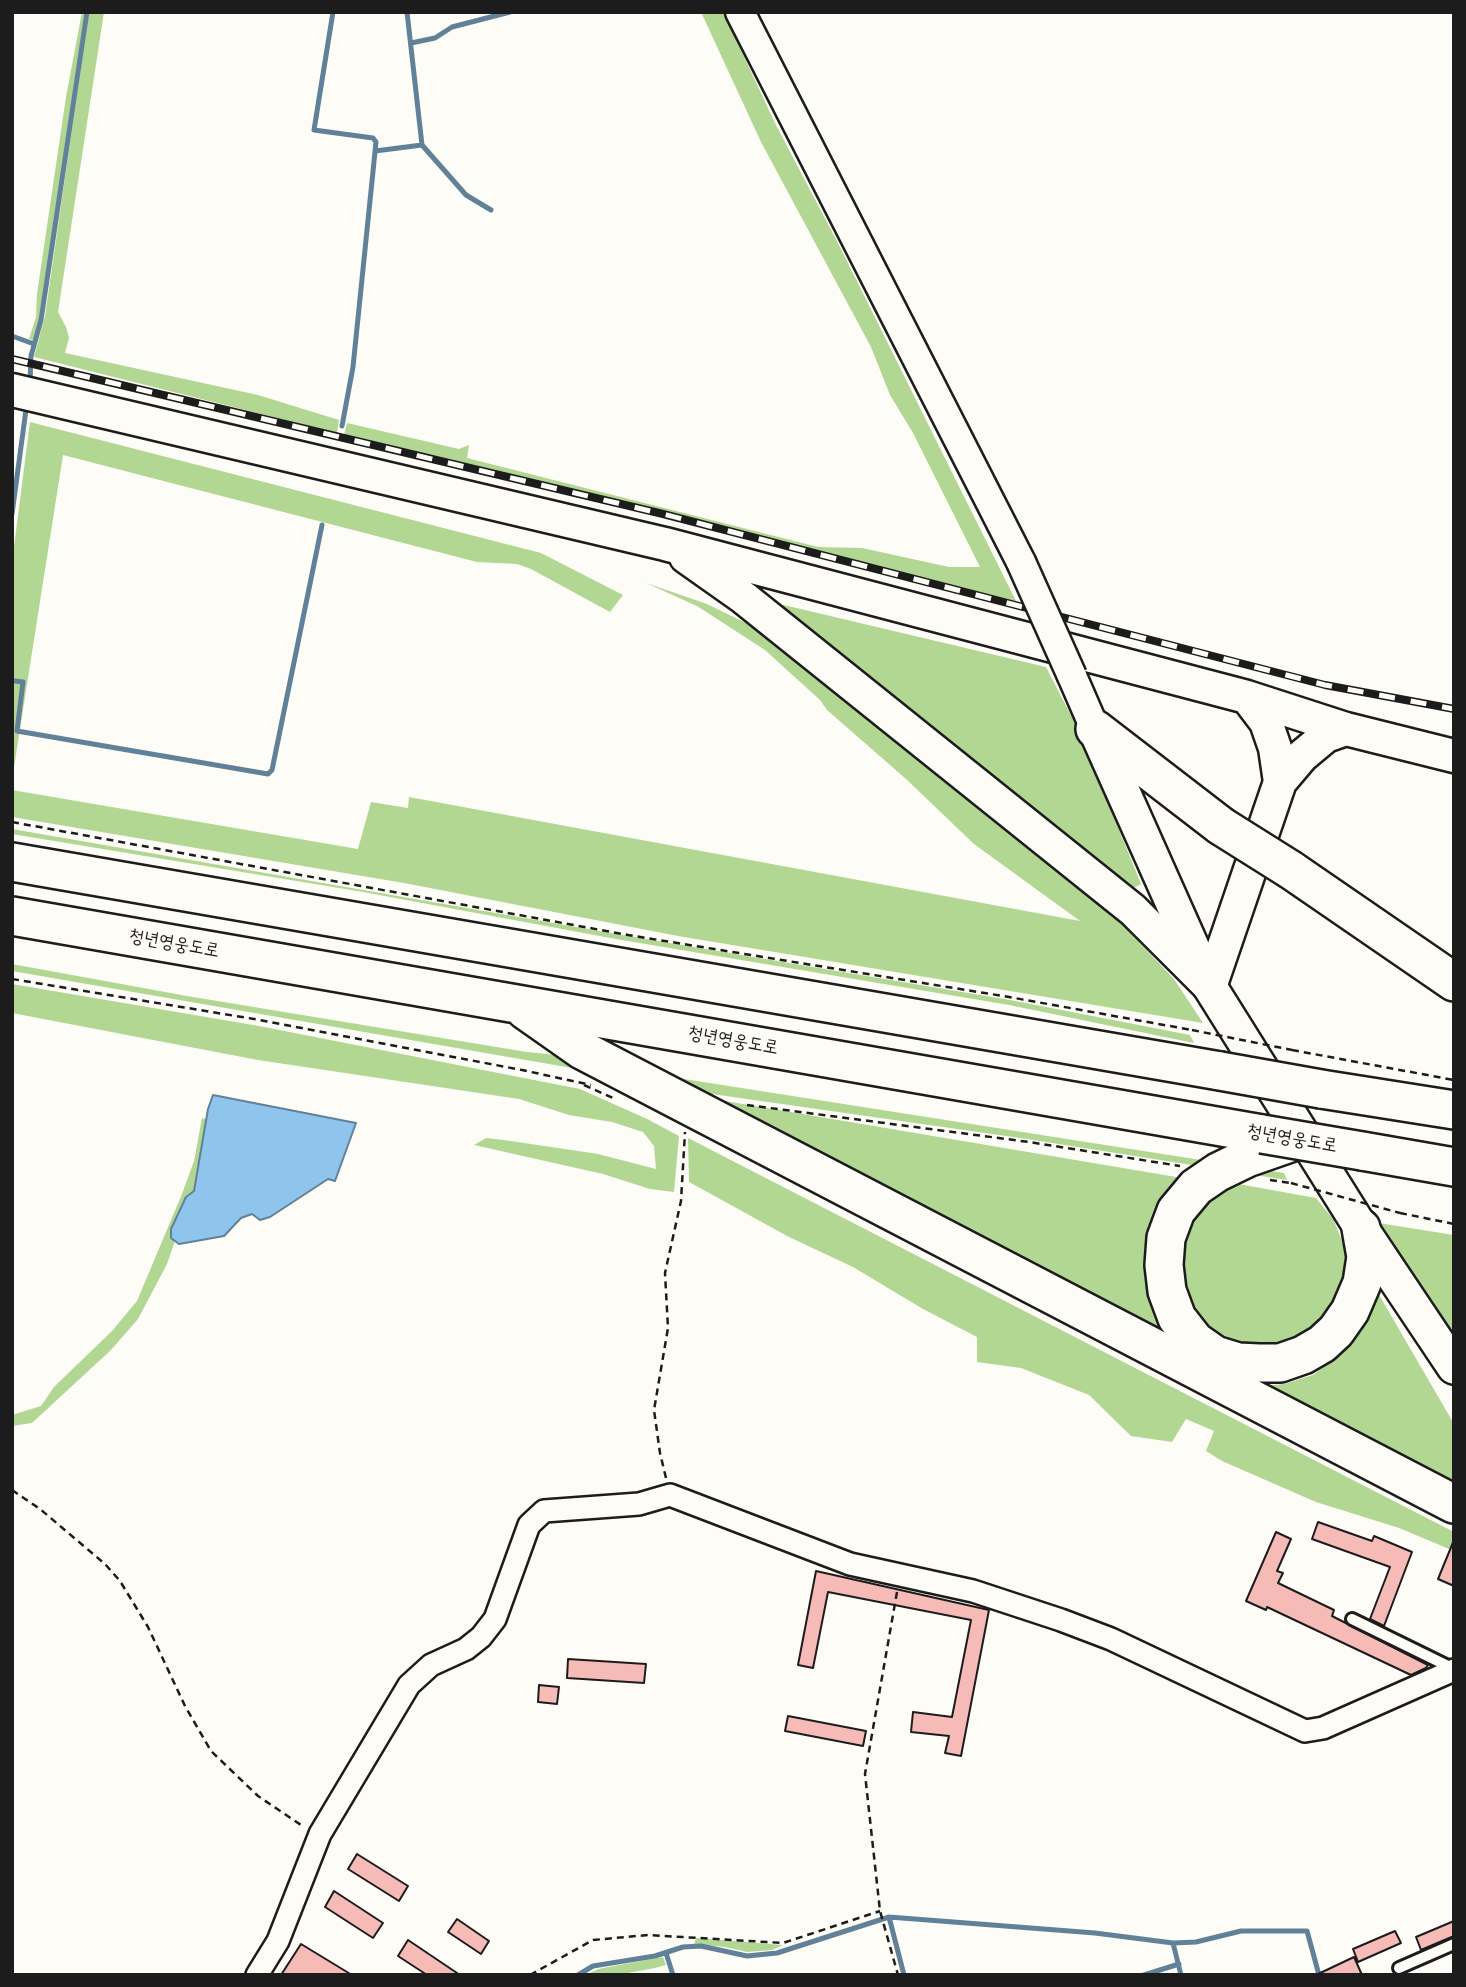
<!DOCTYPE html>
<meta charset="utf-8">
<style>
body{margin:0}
#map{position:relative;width:1466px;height:1987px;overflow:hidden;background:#fdfcf7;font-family:Pangolin,sans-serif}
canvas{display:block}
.frame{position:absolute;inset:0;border:14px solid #1c1c1c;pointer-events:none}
</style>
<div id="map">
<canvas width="1466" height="1987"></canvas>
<div class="frame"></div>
</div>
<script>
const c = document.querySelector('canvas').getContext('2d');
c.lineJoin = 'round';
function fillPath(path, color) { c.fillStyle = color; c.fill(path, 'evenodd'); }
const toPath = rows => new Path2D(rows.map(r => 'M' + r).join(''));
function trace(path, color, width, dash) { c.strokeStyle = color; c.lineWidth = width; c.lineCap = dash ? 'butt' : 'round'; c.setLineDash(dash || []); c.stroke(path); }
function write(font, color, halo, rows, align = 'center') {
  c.font = font + ' Pangolin,"Poor Story",sans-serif'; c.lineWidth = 6; c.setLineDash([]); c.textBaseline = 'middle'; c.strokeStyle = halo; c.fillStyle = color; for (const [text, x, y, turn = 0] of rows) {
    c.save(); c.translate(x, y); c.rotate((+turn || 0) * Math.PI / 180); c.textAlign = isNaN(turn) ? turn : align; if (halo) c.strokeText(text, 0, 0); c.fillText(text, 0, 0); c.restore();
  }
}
fillPath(toPath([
 [82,12,85,12,39,320,33,340,29,339,36,317,37,294,66,97],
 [89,12,104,12,58,312,66,327,69,338,65,353,258,395,339,420,337,433,34,357,45,316],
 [701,12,723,12,776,125,839,245,1016,601,344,435,347,423,459,449,469,445,467,458,818,547,862,548,949,567,980,567,913,433,890,395,871,347,761,142],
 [30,422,541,553,623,595,610,612,531,569,517,564,477,562,63,455,12,780,12,562],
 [646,583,707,604,752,626,1115,917,1174,979,1203,1023,678,936,404,883,12,817,12,790,358,849,371,802,408,808,409,797,1080,921,974,844,906,779,827,710,820,700,765,650,697,606],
 [771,602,1046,667,1079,731,1141,884,1130,890],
 [12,829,634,937,1010,1000,1190,1035,1194,1043,1009,1005,616,939,363,892,12,834],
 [12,964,187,996,527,1052,557,1055,572,1068,12,971],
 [12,984,259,1026,580,1089,647,1119,679,1136,674,1192,650,1189,603,1174,474,1145,486,1138,504,1140,598,1154,656,1169,654,1146,643,1132,612,1122,569,1115,519,1099,258,1060,12,1013],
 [633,1071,1284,1173,1287,1180,1027,1139,642,1084],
 [678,1093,1194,1180,1179,1194,1178,1345],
 [202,1118,206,1119,194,1191,186,1197,171,1229,171,1238,175,1241,167,1264,138,1319,111,1350,32,1423,12,1426,12,1415,41,1406,54,1387,112,1331,137,1301,182,1194,194,1161],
 [688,1138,1454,1532,1454,1551,1399,1528,1316,1502,1222,1461,1206,1451,1214,1431,1186,1419,1172,1442,1131,1436,1089,1395,1021,1368,977,1362,977,1337,923,1309,853,1267,789,1237,689,1182],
 [1233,1183,1316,1198,1333,1219,1348,1254,1352,1273,1331,1329,1250,1358,1179,1309,1184,1228,1206,1199],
 [1372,1222,1454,1235,1454,1334],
 [1378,1293,1454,1424,1454,1496,1262,1386,1284,1384,1313,1375,1343,1353,1364,1323],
 [696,1938,783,1945,772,1950,747,1952,725,1947,694,1944],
 [663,1957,666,1965,655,1968,617,1975,586,1975,598,1969]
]), '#b1d793');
const water = toPath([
 [213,1095,356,1123,335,1181,328,1179,270,1217,260,1220,252,1214,241,1218,224,1236,179,1244,171,1238,171,1229,186,1197,194,1191,208,1109,213,1095]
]);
fillPath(water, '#8fc5ed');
trace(water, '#618199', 2);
trace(toPath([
 [333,12,314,130,373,138,376,142,353,367,342,426],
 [411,43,435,38,452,27,510,12],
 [422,145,466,195,491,210],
 [375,151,422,145,407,12],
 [12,336,34,344],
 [30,382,31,356,41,320,87,12],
 [12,514,27,402],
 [15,681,23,682,17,731,268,774,272,770,322,525],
 [889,1917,904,1975],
 [1173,1943,1181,1975],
 [666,1953,673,1975],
 [578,1975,593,1966,655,1956,683,1947,701,1946,747,1956,777,1953,889,1917,1095,1933,1173,1943,1196,1942,1241,1931,1307,1931,1319,1975],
 [1144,1975,1179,1964]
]), '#618199', 5);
const building = toPath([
 [1318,1522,1372,1541,1374,1536,1412,1552,1384,1626,1370,1619,1390,1567,1312,1539,1318,1522],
 [1276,1532,1291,1539,1277,1571,1283,1573,1278,1583,1334,1610,1332,1616,1428,1665,1426,1668,1411,1675,1267,1607,1266,1610,1246,1601,1276,1532],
 [1454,1540,1454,1586,1438,1579,1454,1540],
 [816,1571,989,1610,961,1756,945,1753,949,1736,911,1732,913,1712,952,1717,971,1620,828,1592,813,1668,798,1665,816,1571],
 [568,1659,646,1664,644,1683,567,1678,568,1659],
 [539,1685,559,1687,557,1704,538,1702,539,1685],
 [788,1716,866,1731,863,1746,785,1731,788,1716],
 [357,1854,408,1886,399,1901,348,1869,357,1854],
 [334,1891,383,1923,373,1938,325,1907,334,1891],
 [457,1919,489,1941,481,1954,448,1932,457,1919],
 [1454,1921,1454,1936,1421,1950,1416,1937,1454,1921],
 [1395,1931,1401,1943,1358,1962,1353,1949,1395,1931],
 [408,1940,460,1975,427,1975,398,1956,408,1940],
 [301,1944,352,1975,281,1975,301,1944],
 [1354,1957,1362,1975,1316,1975,1354,1957]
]);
fillPath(building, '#f6bab7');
trace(building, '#1c1c1c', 2);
const service = toPath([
 [1352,1619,1454,1669],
 [1399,1968,1454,1944]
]);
const minor = toPath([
 [257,1975,278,1941,320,1834,409,1685,431,1665,466,1649,481,1637,495,1619,529,1525,544,1511,639,1504,670,1495,850,1564,973,1591,1061,1620,1111,1639,1305,1731,1323,1728,1454,1670]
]);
const secondary = toPath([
 [740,12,1021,562],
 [1072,676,1095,729]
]);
const primary = toPath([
 [12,390,665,544,1247,697,1346,729,1454,756],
 [686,557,744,598,1133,910,1210,987,1280,782,1302,756,1326,736,1346,729],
 [1247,697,1266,722,1275,748,1280,782]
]);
const trunk = toPath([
 [1095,729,1210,987,1361,1228,1454,1367]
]);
const motorway = toPath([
 [1095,729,1221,826],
 [12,862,1220,1071],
 [1291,870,1454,982],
 [12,916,1262,1134],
 [525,1010,582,1050,1454,1504],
 [1321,1089,1454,1110],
 [1293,1142,1247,1158,1218,1172,1196,1187,1176,1211,1166,1238,1164,1265,1167,1291,1177,1318,1195,1341,1215,1355,1238,1362,1259,1363,1280,1363,1303,1355,1322,1344,1336,1331,1350,1311,1362,1283,1366,1257,1361,1228],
 [1362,1151,1454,1167]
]);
trace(service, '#1c1c1c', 16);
trace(minor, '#1c1c1c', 26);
trace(secondary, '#1c1c1c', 33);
trace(primary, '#1c1c1c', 37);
trace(trunk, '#1c1c1c', 38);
trace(motorway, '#1c1c1c', 42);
trace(toPath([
 [12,822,628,935,1009,997,1192,1030],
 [12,979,254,1019,522,1070,591,1085],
 [1292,1050,1454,1080],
 [584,1085,613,1098],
 [747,1105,1029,1142,1180,1166],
 [1270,1180,1291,1183],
 [1400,1213,1454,1224],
 [666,1478,660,1453,654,1410,668,1328,665,1273,681,1201,685,1132],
 [12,1490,40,1509,105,1564,120,1581,148,1627,185,1706,211,1751,258,1796,304,1827],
 [897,1592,865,1774,880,1911,898,1975],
 [530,1975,593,1940,648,1935,783,1943,880,1911]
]), '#1c1c1c', 2.5, [7, 5]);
trace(service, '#fdfcf7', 10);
trace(minor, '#fdfcf7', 21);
trace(secondary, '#fdfcf7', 28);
trace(primary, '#fdfcf7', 32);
trace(trunk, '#fdfcf7', 33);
trace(motorway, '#fdfcf7', 37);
const rail = toPath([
 [12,359,663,514,1325,685,1454,709]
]);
trace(rail, '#1c1c1c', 8);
trace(rail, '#fdfcf7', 5, [16]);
const secondaryBridge = toPath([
 [1021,562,1072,676]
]);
const motorwayBridge = toPath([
 [1221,826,1291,870],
 [1220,1071,1321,1089],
 [1262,1134,1362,1151]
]);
trace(secondaryBridge, '#1c1c1c', 33, []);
trace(motorwayBridge, '#1c1c1c', 42, []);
trace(toPath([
 [1192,1030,1292,1050],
 [1291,1183,1400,1213]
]), '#1c1c1c', 2.5, [7, 5]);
trace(secondaryBridge, '#fdfcf7', 28);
trace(motorwayBridge, '#fdfcf7', 37);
write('19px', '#1c1c1c', '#fdfcf7', [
 ["청년영웅도로",174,944,10],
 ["청년영웅도로",733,1041,10],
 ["청년영웅도로",1292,1139,10]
]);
</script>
